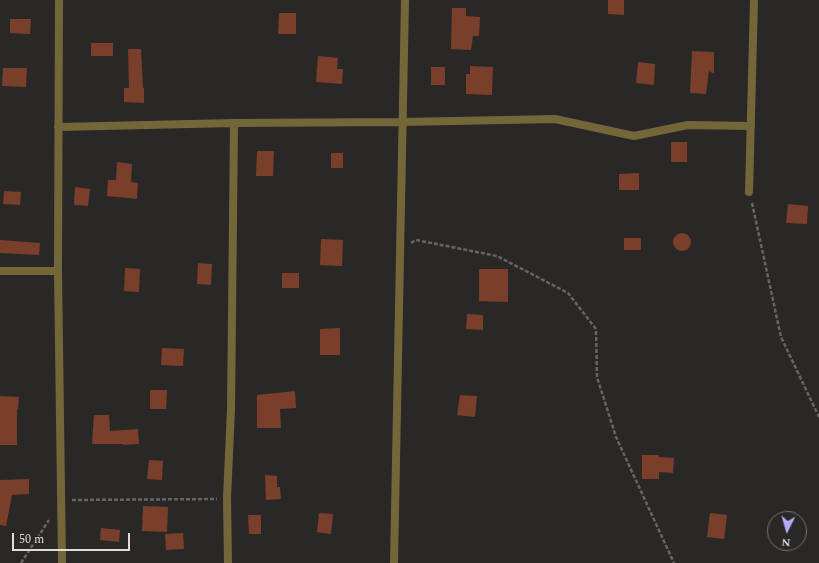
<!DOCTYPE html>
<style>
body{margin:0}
#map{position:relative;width:819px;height:563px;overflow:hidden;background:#2a2826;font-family:Spectral,serif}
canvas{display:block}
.north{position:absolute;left:767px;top:511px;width:40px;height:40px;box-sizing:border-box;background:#2a2826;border:1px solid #72706e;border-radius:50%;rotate:185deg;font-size:11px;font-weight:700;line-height:16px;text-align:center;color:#dedddb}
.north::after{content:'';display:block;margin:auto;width:14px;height:18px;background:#b3acf9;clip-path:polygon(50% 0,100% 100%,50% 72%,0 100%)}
.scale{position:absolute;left:12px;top:533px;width:118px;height:18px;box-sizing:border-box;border:2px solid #dedddb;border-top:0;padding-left:5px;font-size:12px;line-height:14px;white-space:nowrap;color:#dedddb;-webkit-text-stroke:3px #2a2826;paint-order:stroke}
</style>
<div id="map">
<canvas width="819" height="563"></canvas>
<div class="north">N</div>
<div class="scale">50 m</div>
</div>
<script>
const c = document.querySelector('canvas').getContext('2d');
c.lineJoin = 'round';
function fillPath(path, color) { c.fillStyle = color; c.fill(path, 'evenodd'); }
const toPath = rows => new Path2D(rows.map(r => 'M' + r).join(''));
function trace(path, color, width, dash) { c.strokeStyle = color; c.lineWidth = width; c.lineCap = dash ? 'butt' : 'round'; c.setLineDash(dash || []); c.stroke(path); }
fillPath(toPath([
 [608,0,624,0,624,15,608,14],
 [452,8,466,8,466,16,480,17,479,36,473,36,471,50,451,49],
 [279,13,296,13,296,34,278,34],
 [10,19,31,19,30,34,10,33],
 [91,43,113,43,113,56,91,56],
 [128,49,141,49,143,88,144,88,144,103,124,102,124,88,129,88],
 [692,51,714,52,714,74,709,71,706,94,690,93],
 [318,56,338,58,337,69,343,69,342,84,316,82],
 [638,62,655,64,654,85,636,83],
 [470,66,493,67,492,95,466,94,466,74,470,74],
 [431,67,445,67,445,85,431,85],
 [3,68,27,68,26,87,2,86],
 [671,142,687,142,687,162,671,162],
 [257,151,274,151,273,176,256,176],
 [331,153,343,153,343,168,331,168],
 [117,162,132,164,131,182,138,183,137,199,107,196,108,180,116,180],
 [639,173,639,190,619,190,619,174],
 [75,187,90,189,88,206,74,205],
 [4,191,21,192,20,205,3,204],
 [788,204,808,206,807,224,786,223],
 '673 242a9 9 0 1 1 18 0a9 9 0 1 1-18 0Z',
 [624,238,641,238,641,250,624,250],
 [321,239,343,240,342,266,320,265],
 [0,240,40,243,39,255,0,253],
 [198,263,212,264,211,285,197,284],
 [125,268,140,269,139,292,124,291],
 [479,269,508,269,508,302,479,301],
 [282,273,299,273,299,288,282,288],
 [467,314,483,315,483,330,466,329],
 [340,328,340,355,320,355,320,329],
 [162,348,184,349,183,366,161,365],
 [150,390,167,390,166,409,150,409],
 [295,391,296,408,280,409,281,428,257,428,257,395],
 [460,395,477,396,475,417,457,415],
 [0,396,19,397,18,409,17,409,17,445,0,445],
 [94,415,109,415,110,431,138,429,139,444,123,445,123,444,92,444],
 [642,455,659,455,659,457,674,458,673,473,659,472,659,479,642,479],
 [149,460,163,461,162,480,147,479],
 [265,475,277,476,277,487,280,487,281,499,266,500],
 [29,479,29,494,12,495,6,526,0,525,0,480],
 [143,506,168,507,167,532,142,531],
 [319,513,333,514,331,534,317,532],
 [710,513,727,515,724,539,707,537],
 [248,515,261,515,261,534,249,534],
 [101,528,120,530,119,542,100,540],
 [183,533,184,549,166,550,165,534]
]), '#793f2a');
trace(toPath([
 [752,203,781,337,819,417],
 [411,243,416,240,497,256,568,293,596,329,597,377,616,437,674,563],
 [72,500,217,499],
 [21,563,49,520]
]), '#676563', 2.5, [4, 2]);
trace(toPath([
 [59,0,58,271,62,563],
 [58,127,234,123,402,122,555,119,634,136,688,125,751,126],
 [749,192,754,0],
 [0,271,58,271],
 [228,563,227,498,231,410,234,123],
 [394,563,405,0]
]), '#736739', 8);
</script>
